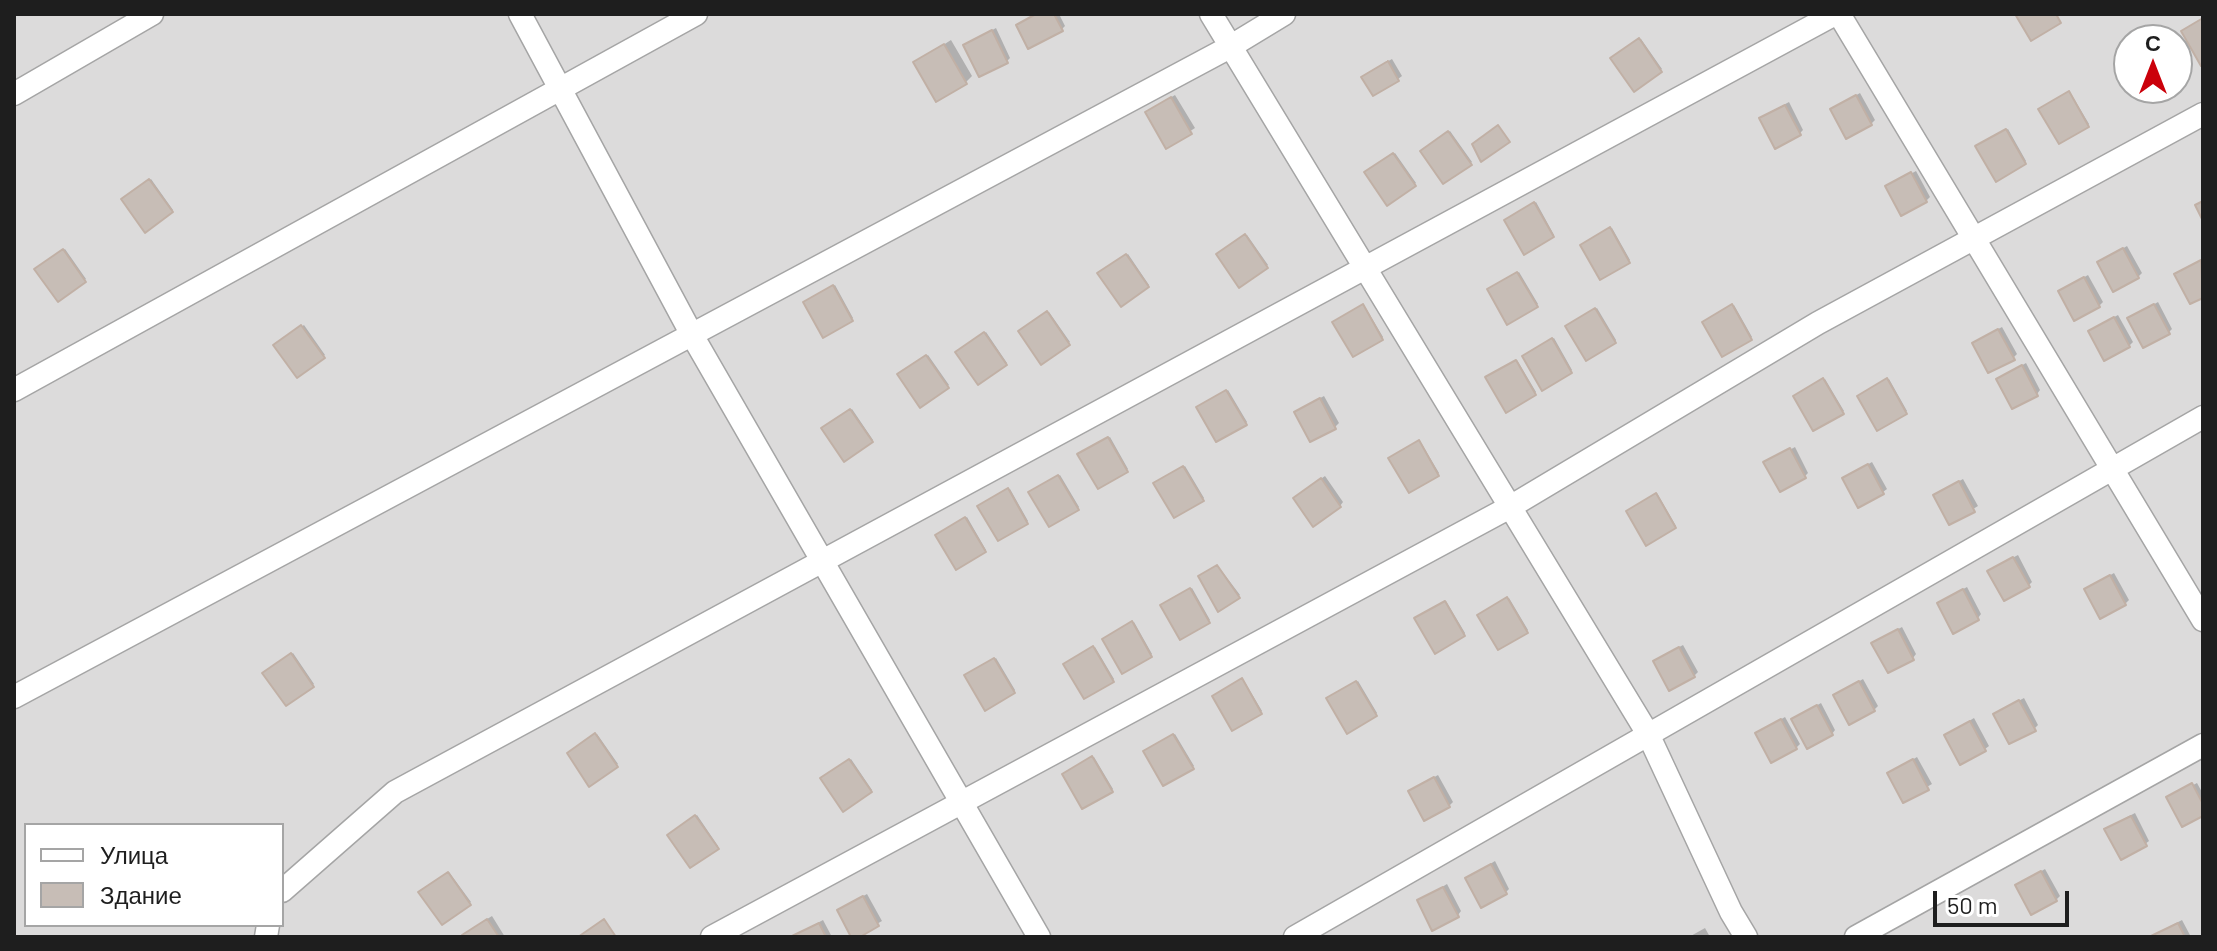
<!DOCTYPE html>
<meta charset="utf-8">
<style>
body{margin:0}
#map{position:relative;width:2217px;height:951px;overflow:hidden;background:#efebe3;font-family:Barlow,sans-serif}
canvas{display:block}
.frame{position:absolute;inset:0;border:16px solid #1e1e1e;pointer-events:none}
.legend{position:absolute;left:24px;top:823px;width:260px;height:104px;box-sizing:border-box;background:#fff;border:2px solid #a5a5a5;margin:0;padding:10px 14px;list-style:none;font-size:24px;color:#1e1e1e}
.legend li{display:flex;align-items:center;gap:16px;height:40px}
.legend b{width:40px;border:2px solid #a5a5a5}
.north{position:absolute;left:2113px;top:24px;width:80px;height:80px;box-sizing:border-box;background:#fff;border:2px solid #a5a5a5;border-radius:50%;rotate:0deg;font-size:22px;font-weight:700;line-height:32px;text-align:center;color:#1e1e1e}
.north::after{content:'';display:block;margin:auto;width:28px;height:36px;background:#cb000a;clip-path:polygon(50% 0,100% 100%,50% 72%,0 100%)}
.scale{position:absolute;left:1933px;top:891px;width:136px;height:36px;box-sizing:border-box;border:4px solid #1e1e1e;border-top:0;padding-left:10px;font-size:24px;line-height:28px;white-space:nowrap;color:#1e1e1e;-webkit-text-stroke:6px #fff;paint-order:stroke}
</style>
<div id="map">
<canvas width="2217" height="951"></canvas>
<div class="frame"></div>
<ul class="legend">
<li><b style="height:10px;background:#fff"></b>Улица</li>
<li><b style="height:22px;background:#c7bdb6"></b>Здание</li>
</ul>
<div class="north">С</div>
<div class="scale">50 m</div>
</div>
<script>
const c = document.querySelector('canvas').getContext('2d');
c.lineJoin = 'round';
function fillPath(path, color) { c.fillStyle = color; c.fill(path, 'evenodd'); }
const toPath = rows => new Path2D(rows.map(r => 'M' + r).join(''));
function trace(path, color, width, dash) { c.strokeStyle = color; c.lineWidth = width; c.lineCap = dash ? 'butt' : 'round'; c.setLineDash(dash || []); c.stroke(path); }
fillPath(toPath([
 [14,14,2203,14,2203,937,14,937],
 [2129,40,2177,40,2177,88,2129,88],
 [26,825,282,825,282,925,26,925]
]), '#dcdbdb');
fillPath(toPath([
 [1036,14,1059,14,1065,26,1061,30,1018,25],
 [996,28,1010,58,1007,61,965,45],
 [1641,39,1662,69,1634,89,1613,58],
 [951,40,972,76,966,82,915,63],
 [1392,59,1402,76,1398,79,1367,73],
 [2070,92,2089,124,2088,125,2042,108],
 [1860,93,1875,120,1871,124,1832,109],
 [1175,95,1195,128,1167,146,1151,109],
 [1789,102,1803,130,1800,133,1765,115],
 [2008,129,2026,161,2025,162,1979,145],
 [1450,131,1472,162,1443,182,1422,151],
 [1395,153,1416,183,1388,203,1367,173],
 [1916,171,1930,197,1926,201,1889,186],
 [151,179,173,210,145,230,124,199],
 [1536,202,1554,235,1553,236,1507,219],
 [1612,228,1630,260,1601,278,1583,244],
 [1247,235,1268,265,1240,285,1218,254],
 [2127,246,2142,273,2138,277,2100,262],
 [65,249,86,279,58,299,37,269],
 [1128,254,1149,285,1121,304,1100,274],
 [2203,259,2203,295,2191,302,2177,274],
 [1519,272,1538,304,1536,305,1490,288],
 [2088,275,2103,302,2099,306,2060,291],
 [835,285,853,318,823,335,806,302],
 [2158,302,2172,329,2168,333,2130,318],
 [1364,305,1383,337,1382,338,1336,321],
 [1734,305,1752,337,1723,354,1705,321],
 [1597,308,1616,340,1615,342,1569,325],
 [1049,312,1070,342,1042,362,1020,331],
 [2118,315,2133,342,2129,346,2094,328],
 [304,325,325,355,297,375,276,345],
 [2002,327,2017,354,2013,358,1978,340],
 [986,332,1007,363,979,382,958,352],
 [1554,338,1572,370,1543,388,1525,355],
 [928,355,949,385,921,405,900,375],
 [1517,360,1536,392,1535,393,1489,376],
 [2026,363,2040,390,2037,394,1998,379],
 [1825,379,1844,411,1842,412,1796,395],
 [1889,379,1907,411,1878,428,1860,395],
 [1228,390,1247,422,1245,424,1200,406],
 [1324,396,1339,423,1335,427,1300,409],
 [852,409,873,440,845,459,824,429],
 [1110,437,1128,469,1099,487,1081,453],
 [1420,441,1439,473,1410,490,1392,457],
 [1795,447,1808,473,1805,476,1767,462],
 [1872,462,1887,489,1883,492,1844,478],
 [1185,466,1204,498,1203,499,1157,482],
 [1060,475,1079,507,1078,508,1032,491],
 [1325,476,1343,502,1340,506,1299,494],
 [1963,479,1978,506,1950,523,1939,492],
 [1010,489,1028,521,999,538,981,505],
 [1657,493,1676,526,1675,527,1629,510],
 [967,517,986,550,985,551,939,534],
 [2018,555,2032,582,2028,586,1993,568],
 [1218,566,1240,595,1219,609,1201,575],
 [2114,573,2129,600,2125,604,2086,589],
 [1967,587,1981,614,1978,618,1943,600],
 [1192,588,1210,620,1181,638,1163,604],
 [1509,598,1528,630,1527,631,1481,614],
 [1446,601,1465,633,1464,635,1418,617],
 [1134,622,1152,654,1123,671,1105,638],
 [1902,627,1916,654,1913,658,1878,640],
 [1683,645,1698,672,1694,676,1659,658],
 [1095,647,1114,679,1113,680,1067,663],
 [293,653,314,684,286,704,265,673],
 [996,658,1015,690,1014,692,968,674],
 [1243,679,1262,711,1233,728,1215,695],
 [1863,679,1878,706,1874,710,1835,695],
 [1358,681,1377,713,1376,714,1330,698],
 [2024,698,2038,725,2034,729,2000,711],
 [1821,703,1835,730,1832,734,1793,719],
 [1785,717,1800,744,1796,748,1757,733],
 [1974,718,1989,746,1985,749,1946,735],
 [597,734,618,764,590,784,569,753],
 [1175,734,1194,766,1192,767,1146,750],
 [1094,757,1113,789,1112,790,1066,773],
 [1917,757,1932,784,1904,800,1890,773],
 [851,759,872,790,844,809,822,779],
 [1438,775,1453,802,1449,806,1410,791],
 [2197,783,2203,794,2203,814,2170,797],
 [2135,813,2149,841,2145,844,2110,826],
 [697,815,718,846,690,866,669,835],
 [1495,861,1509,889,1506,892,1467,878],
 [2045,869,2060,896,2056,900,2017,885],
 [449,872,471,902,442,922,421,892],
 [1447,884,1461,911,1458,915,1419,901],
 [867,894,882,921,854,937,843,907],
 [492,916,505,937,466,937,468,931],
 [823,920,832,937,795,937,799,933],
 [2182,920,2191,937,2154,937,2157,933],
 [1705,928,1710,937,1689,937]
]), '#0003');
const building = toPath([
 [1036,14,1054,14,1063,31,1028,49,1016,25,1036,14],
 [2015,14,2056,14,2061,23,2031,41,2015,14],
 [2203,18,2203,65,2201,66,2181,31,2203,18],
 [992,30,1008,63,979,77,963,45,992,30],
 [1639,38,1662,72,1634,92,1610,58,1639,38],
 [944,44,967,84,936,102,913,62,944,44],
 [1388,61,1399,81,1373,96,1361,77,1388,61],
 [2069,91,2089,127,2059,144,2038,109,2069,91],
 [1856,95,1872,125,1846,139,1830,109,1856,95],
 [1171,97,1192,134,1166,149,1145,112,1171,97],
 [1785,105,1801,135,1775,149,1759,118,1785,105],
 [1498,125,1510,142,1481,162,1472,144,1498,125],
 [2006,129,2026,164,1996,182,1975,146,2006,129],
 [1448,131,1472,165,1443,184,1420,151,1448,131],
 [1393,153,1416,186,1387,206,1364,172,1393,153],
 [1911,172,1927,202,1901,216,1885,186,1911,172],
 [149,179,173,212,145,233,121,199,149,179],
 [2203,201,2203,221,2195,205,2203,201],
 [1534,202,1554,237,1524,255,1504,220,1534,202],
 [1610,227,1630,263,1600,280,1580,245,1610,227],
 [1245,234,1268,268,1239,288,1216,254,1245,234],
 [2123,248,2139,278,2113,292,2097,262,2123,248],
 [63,249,86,282,58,302,34,269,63,249],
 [1126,254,1149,287,1121,307,1097,273,1126,254],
 [2201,260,2203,298,2190,304,2174,274,2201,260],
 [1517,272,1538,307,1507,325,1487,289,1517,272],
 [2084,277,2100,307,2074,321,2058,291,2084,277],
 [833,285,853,321,823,338,803,302,833,285],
 [1363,304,1383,340,1353,357,1332,322,1363,304],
 [1732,304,1752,340,1722,357,1702,322,1732,304],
 [2154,304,2170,334,2143,348,2127,318,2154,304],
 [1595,308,1616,343,1586,361,1565,326,1595,308],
 [1047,311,1070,345,1041,365,1018,331,1047,311],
 [2114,317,2130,347,2104,361,2088,331,2114,317],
 [301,325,325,358,297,378,273,345,301,325],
 [1998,329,2015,360,1988,373,1972,343,1998,329],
 [984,332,1007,365,978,385,955,352,984,332],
 [1552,338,1572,373,1542,391,1522,356,1552,338],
 [926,355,949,388,920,408,897,374,926,355],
 [1516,360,1536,395,1506,413,1485,377,1516,360],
 [2022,365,2038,396,2012,409,1996,379,2022,365],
 [1823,378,1844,414,1813,431,1793,396,1823,378],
 [1887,378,1907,414,1877,431,1857,396,1887,378],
 [1226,390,1247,425,1216,442,1196,407,1226,390],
 [1320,398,1336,429,1310,442,1294,412,1320,398],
 [850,409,873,442,844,462,821,428,850,409],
 [1108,437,1128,472,1098,489,1077,454,1108,437],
 [1419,440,1439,476,1409,493,1388,458,1419,440],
 [1790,448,1806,478,1780,492,1763,462,1790,448],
 [1868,464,1884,494,1858,508,1842,478,1868,464],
 [1183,466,1204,501,1174,518,1153,483,1183,466],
 [1058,475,1079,510,1049,527,1028,492,1058,475],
 [1321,478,1341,507,1313,527,1293,498,1321,478],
 [1959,481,1975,512,1949,525,1933,495,1959,481],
 [1008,488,1028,524,998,541,977,506,1008,488],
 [1656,493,1676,528,1646,546,1626,511,1656,493],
 [965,517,986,552,956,570,935,535,965,517],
 [2013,557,2030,587,2004,601,1987,571,2013,557],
 [1217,565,1240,598,1218,612,1198,576,1217,565],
 [2110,575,2126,605,2100,619,2084,589,2110,575],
 [1190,588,1210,623,1180,640,1160,605,1190,588],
 [1963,589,1979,620,1953,634,1937,603,1963,589],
 [1507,597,1528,633,1498,650,1477,615,1507,597],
 [1445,601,1465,636,1435,654,1414,618,1445,601],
 [1132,621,1152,657,1122,674,1102,639,1132,621],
 [1898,629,1914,660,1888,673,1871,643,1898,629],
 [1093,646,1114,682,1084,699,1063,664,1093,646],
 [1679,647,1695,677,1669,691,1653,661,1679,647],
 [291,653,314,687,286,706,262,673,291,653],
 [994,658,1015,693,985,711,964,675,994,658],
 [1242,678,1262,714,1232,731,1212,696,1242,678],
 [1356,681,1377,716,1347,734,1326,698,1356,681],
 [1859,681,1875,711,1849,725,1833,695,1859,681],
 [2019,700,2036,731,2009,744,1993,714,2019,700],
 [1817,705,1833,735,1807,749,1791,719,1817,705],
 [1781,719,1797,749,1771,763,1755,733,1781,719],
 [1970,721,1986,751,1960,765,1944,735,1970,721],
 [595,733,618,767,589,787,567,753,595,733],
 [1173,734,1194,769,1163,786,1143,751,1173,734],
 [1092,756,1113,792,1082,809,1062,774,1092,756],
 [849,759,872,792,843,812,820,778,849,759],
 [1913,759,1929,790,1903,803,1887,773,1913,759],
 [1434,777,1450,807,1424,821,1408,791,1434,777],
 [2192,783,2203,804,2203,816,2182,827,2166,797,2192,783],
 [695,815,719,849,690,868,667,835,695,815],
 [2131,816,2147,846,2121,860,2104,829,2131,816],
 [1491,864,1507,894,1481,908,1465,878,1491,864],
 [2041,871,2057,901,2031,915,2015,885,2041,871],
 [448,872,471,905,442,925,418,892,448,872],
 [1443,887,1459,917,1432,931,1417,900,1443,887],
 [863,896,879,926,860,937,851,937,837,910,863,896],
 [487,919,499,937,463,937,462,935,487,919],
 [604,919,616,937,578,937,604,919],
 [819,923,826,937,793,937,792,936,819,923],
 [2178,923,2185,937,2152,937,2151,936,2178,923]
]);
fillPath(building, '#c7bdb6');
trace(building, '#c1b0a5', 2);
const minor = toPath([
 [520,14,692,335,1039,937],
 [1211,14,1648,734,1731,912,1746,937],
 [1839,14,2203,620],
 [14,94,152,14],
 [14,390,696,14],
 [14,697,1228,48,1284,14],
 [282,891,395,792,1835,14],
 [266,937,268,925],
 [712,937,1510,507,1818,323,2203,114],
 [1295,937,2203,417],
 [1856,937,2203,745]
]);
trace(minor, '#a5a5a5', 25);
trace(minor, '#fff', 22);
</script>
